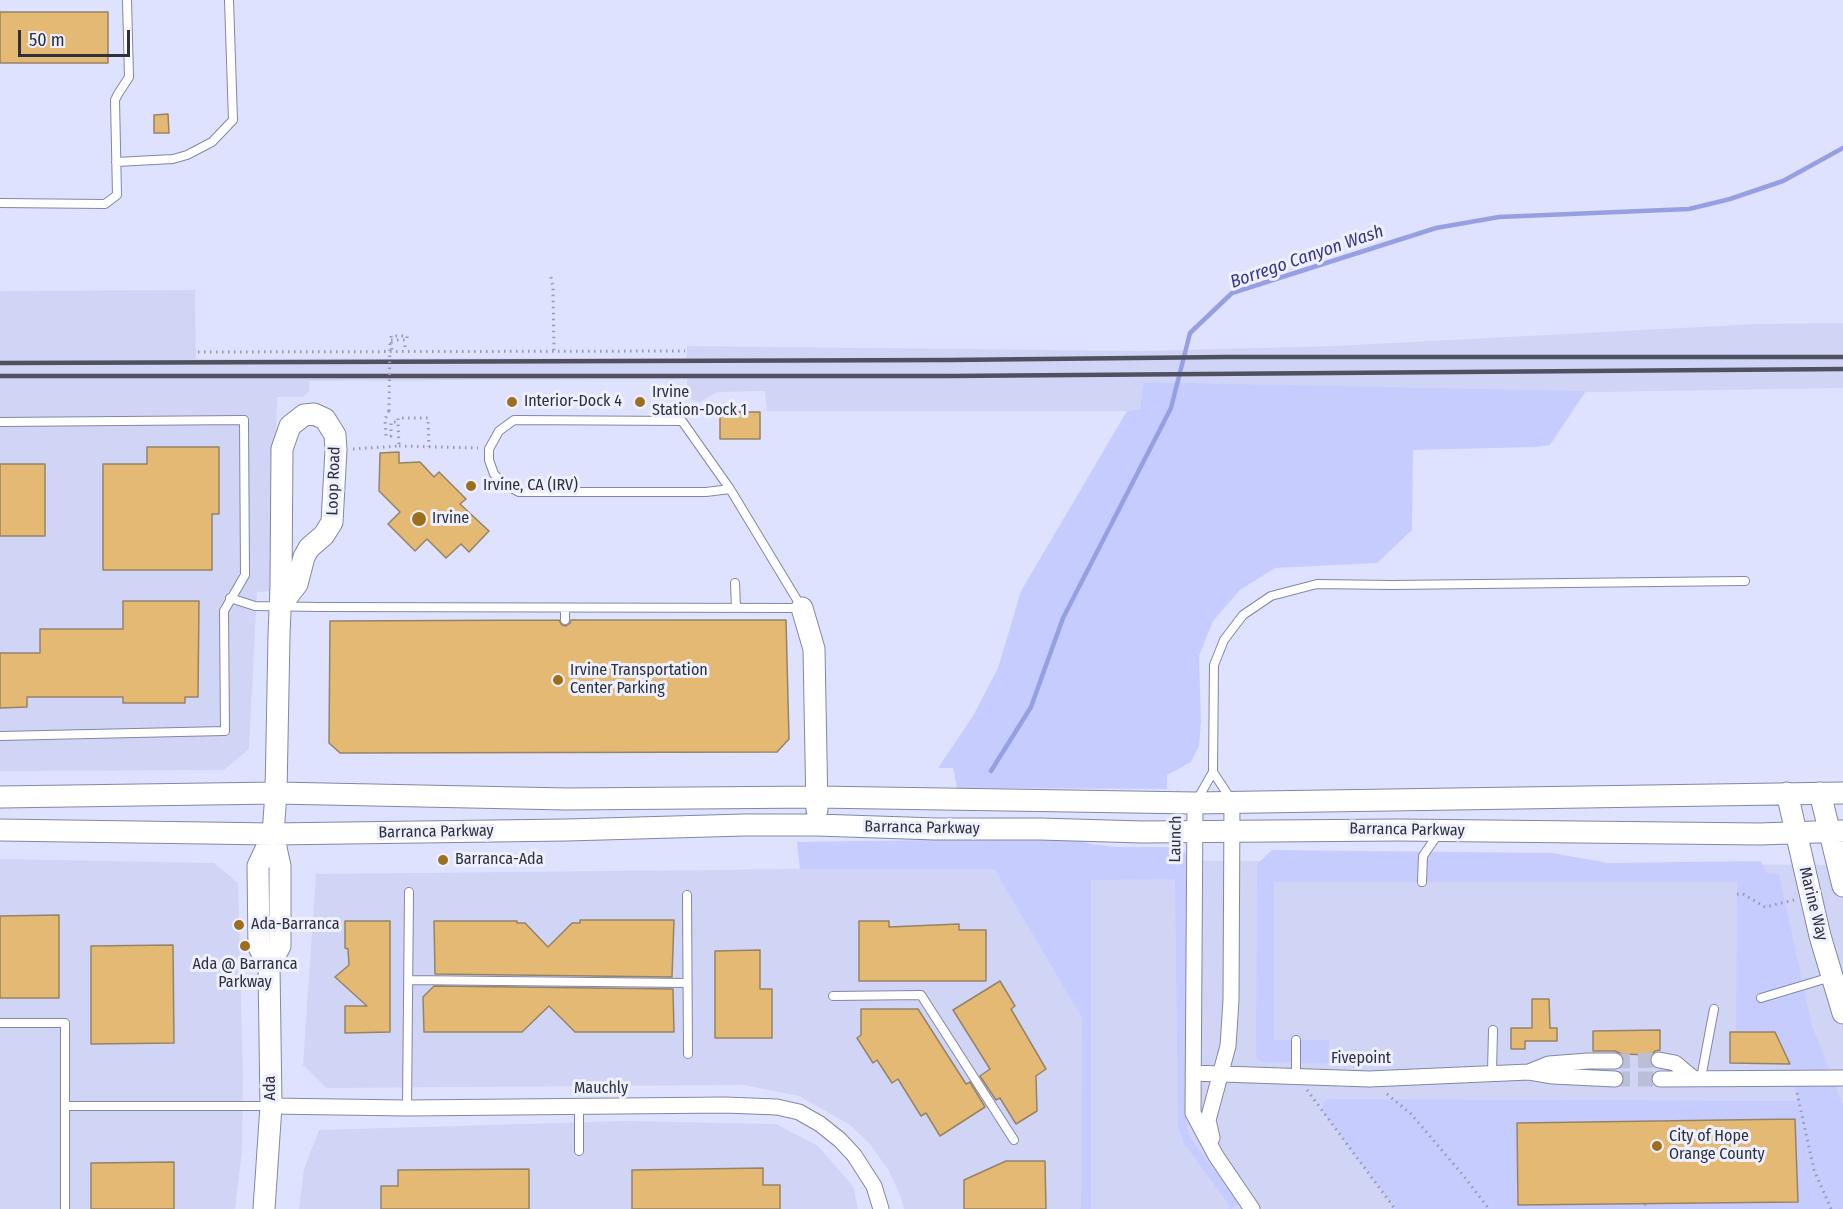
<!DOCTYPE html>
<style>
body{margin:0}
#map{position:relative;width:1843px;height:1209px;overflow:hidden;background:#dee2fe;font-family:"Fira Sans Condensed",sans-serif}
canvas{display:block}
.scale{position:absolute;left:18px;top:30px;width:112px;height:27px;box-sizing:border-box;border:3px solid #2e303d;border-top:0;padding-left:8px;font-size:18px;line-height:21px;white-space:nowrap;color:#2e303d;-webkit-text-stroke:4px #eef0fe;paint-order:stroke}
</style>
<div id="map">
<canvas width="1843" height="1209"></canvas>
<div class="scale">50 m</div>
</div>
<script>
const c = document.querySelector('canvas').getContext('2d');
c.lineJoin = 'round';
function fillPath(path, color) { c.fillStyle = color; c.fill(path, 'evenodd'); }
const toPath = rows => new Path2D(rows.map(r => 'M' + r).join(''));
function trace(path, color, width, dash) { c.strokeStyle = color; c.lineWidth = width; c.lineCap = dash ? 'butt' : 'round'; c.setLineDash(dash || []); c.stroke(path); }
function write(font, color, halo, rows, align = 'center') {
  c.font = font + ' "Fira Sans Condensed",sans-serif'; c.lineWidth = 6; c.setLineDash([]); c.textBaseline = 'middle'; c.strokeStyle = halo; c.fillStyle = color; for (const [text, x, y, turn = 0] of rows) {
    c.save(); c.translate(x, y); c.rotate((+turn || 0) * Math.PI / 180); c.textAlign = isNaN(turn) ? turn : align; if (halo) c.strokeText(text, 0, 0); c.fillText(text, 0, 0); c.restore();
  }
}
fillPath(toPath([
 [195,290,196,359,686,358,687,346,1143,351,1335,346,1758,324,1843,323,1843,388,1599,392,1143,382,1140,409,1127,411,767,411,765,391,717,392,700,402,682,397,682,392,687,392,687,379,309,381,309,391,303,397,277,397,273,591,257,592,249,749,224,770,0,771,0,291],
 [0,859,214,863,238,883,243,1076,242,1151,235,1209,0,1209],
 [1085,860,1843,865,1843,1209,904,1209,900,1195,889,1171,870,1144,850,1125,799,1096,744,1085,326,1088,303,1065,316,874,800,869,994,869,1082,1017],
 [626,1121,776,1124,818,1146,853,1186,858,1209,299,1209,304,1169,319,1130]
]), '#d0d5f5');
fillPath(toPath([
 [1143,382,1586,391,1550,445,1536,447,1413,450,1412,530,1377,563,1275,568,1240,590,1213,621,1199,656,1201,721,1199,746,1191,762,1167,775,1167,789,957,788,953,768,938,768,973,716,998,668,1021,591,1127,411,1140,409],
 [1069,838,1092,844,1116,847,1173,847,1185,852,1191,867,1186,1114,1187,1129,1193,1142,1239,1203,1232,1209,1227,1209,1230,1206,1183,1142,1178,1127,1175,879,1091,880,1091,1209,1081,1209,1082,1018,994,869,800,869,797,842],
 [1272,850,1553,853,1608,863,1761,861,1766,873,1779,874,1812,1026,1843,1104,1843,1209,1395,1209,1322,1111,1323,1102,1328,1099,1798,1101,1790,1064,1775,1032,1736,1032,1737,882,1274,882,1274,1040,1329,1040,1329,1051,1347,1060,1344,1064,1261,1062,1256,1056,1257,864],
 [1795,1119,1798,1202,1518,1205]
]), '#c6cdfe');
trace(toPath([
 [991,771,1031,707,1063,618,1171,408,1190,333,1232,293,1436,228,1499,217,1689,209,1730,199,1783,181,1843,148]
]), '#979fe3', 4.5);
const building = toPath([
 [0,12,108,12,108,63,0,63,0,12],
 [168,114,169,133,154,133,154,115,168,114],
 [720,412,760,412,760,439,720,439,720,412],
 [147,447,219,447,219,514,212,514,212,570,103,570,103,464,147,464,147,447],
 [399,452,399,463,420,462,434,477,439,472,466,499,460,504,489,531,469,552,461,544,446,558,427,539,415,551,388,524,400,512,379,491,380,453,399,452],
 [0,464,45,464,45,536,0,536,0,464],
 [123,601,199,601,198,697,185,697,185,703,123,703,123,697,27,697,27,707,0,708,0,653,40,653,40,629,123,629,123,601],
 [559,620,562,625,566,626,570,623,571,620,786,620,789,739,777,752,340,753,329,743,330,621,559,620],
 [59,915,59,998,0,998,0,916,59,915],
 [580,920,674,920,672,977,435,974,434,921,517,921,517,923,525,923,548,947,572,923,580,923,580,920],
 [345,921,390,921,390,1032,345,1033,345,1006,367,1006,335,977,349,965,348,949,345,948,345,921],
 [859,921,889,921,889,927,959,924,959,930,986,930,986,981,859,981,859,921],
 [173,945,174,1043,91,1044,91,946,173,945],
 [760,950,760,989,772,989,772,1038,715,1038,715,951,760,950],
 [1000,981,1015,1006,1011,1009,1046,1069,1036,1076,1037,1111,1016,1124,1000,1098,996,1100,980,1076,990,1069,953,1010,1000,981],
 [434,986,673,989,674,1032,575,1032,549,1006,522,1032,424,1032,423,997,434,986],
 [1532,999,1549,999,1550,1028,1557,1028,1557,1041,1525,1041,1525,1049,1511,1049,1511,1028,1532,1028,1532,999],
 [861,1009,918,1009,966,1084,970,1082,985,1107,940,1136,926,1113,921,1116,898,1079,892,1083,877,1060,873,1063,857,1038,861,1035,861,1009],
 [1660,1030,1660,1050,1655,1051,1651,1055,1622,1054,1615,1051,1593,1051,1593,1031,1660,1030],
 [1730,1032,1775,1032,1790,1064,1730,1063,1730,1032],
 [1795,1119,1798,1202,1518,1205,1517,1123,1795,1119],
 [1006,1161,1045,1161,1046,1209,964,1209,964,1180,1006,1161],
 [174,1162,174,1209,91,1209,91,1163,174,1162],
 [763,1168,763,1185,780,1185,780,1209,632,1209,632,1170,763,1168],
 [529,1169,529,1209,381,1209,381,1186,398,1186,398,1170,529,1169]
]);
fillPath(building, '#e3b974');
trace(building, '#968366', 1.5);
trace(toPath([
 [1615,1061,1659,1060],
 [1615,1079,1660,1079]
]), '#bbbed7', 15, [15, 8]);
const lane = toPath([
 [116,162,173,159,187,155,212,142,233,120,229,0],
 [0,203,105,204,117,195,115,100,118,94,129,77,127,0],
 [0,422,244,420,245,575,224,611,225,731,0,736],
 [730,489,706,492,519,492,504,484,494,474,489,460,489,449,499,431,514,420,682,421,730,489,802,608],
 [735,583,736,608],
 [230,598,255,606,319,607,800,608],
 [565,620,565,608],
 [1213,772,1230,798],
 [1197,800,1213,772,1214,665,1224,640,1243,615,1271,596,1317,584,1392,585,1745,581],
 [1422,882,1423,856,1438,834],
 [687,895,688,1054],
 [408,980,687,983],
 [833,996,921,995,1014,1140],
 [1761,998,1831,977],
 [0,1023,65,1023,65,1209],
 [1296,1040,1296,1076],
 [1492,1073,1493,1030],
 [1701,1078,1714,1009],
 [65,1106,270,1106],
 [579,1107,579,1151],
 [407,1108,409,892]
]);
const street = toPath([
 [1195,803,1193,1113,1216,1156,1252,1209],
 [1659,1060,1675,1063,1693,1078],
 [1529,1072,1549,1064,1588,1061,1615,1061],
 [1193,1073,1369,1079,1529,1072,1553,1076,1615,1079],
 [1660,1079,1843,1078],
 [271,1106,407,1108,725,1105,777,1107,799,1112,820,1124,840,1140,854,1155,874,1186,881,1209],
 [1212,1138,1208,1120,1228,1046,1231,1000,1232,802]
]);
const secondary = toPath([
 [802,608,814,649,817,810],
 [1787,793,1820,936,1843,1013],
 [1820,793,1843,886],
 [0,797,276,793,567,799,817,797,1195,803,1843,793],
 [0,830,273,834,567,830,744,825,817,825,936,829,1040,829,1143,832,1399,830,1760,834,1843,831],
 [269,967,259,947,258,866,273,834],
 [264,1209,271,1106,269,967,280,946,280,866,273,834,276,793,279,636,281,585,282,449,290,426,304,415,314,414,325,419,335,435,336,450,332,522,324,535,309,548,304,557,297,584,280,606]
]);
trace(lane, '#8287a6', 10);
trace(street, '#8287a6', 17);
trace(secondary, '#8287a6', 23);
trace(toPath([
 [551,277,553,288,554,351],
 [391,336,392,352],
 [405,347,405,342],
 [198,352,685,351],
 [389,411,385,419,386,436,391,436,391,422,398,422,398,418,428,418,429,447],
 [399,446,478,448],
 [353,449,399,446,398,422],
 [1737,894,1743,894,1765,907,1794,900],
 [1307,1090,1395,1209],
 [1797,1093,1814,1170,1831,1209],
 [1387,1094,1411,1114,1463,1175,1489,1209],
 [1645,1204,1645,1209]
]), '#9699af', 3, [1.5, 4.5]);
trace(lane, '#fff', 8);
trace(street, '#fff', 15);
trace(secondary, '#fff', 21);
trace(toPath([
 [0,363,950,360,1226,357,1843,357],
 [0,376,949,376,1843,369]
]), '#4f5161', 4.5);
trace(toPath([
 [389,411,390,340,407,340,407,336,391,336]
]), '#9699af', 3, [1.5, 4.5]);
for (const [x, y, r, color] of [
 [512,402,6,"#9b6f1e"],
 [640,402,6,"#9b6f1e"],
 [471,486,6,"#9b6f1e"],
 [419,519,8,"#9b6f1e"],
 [558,680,6,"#9b6f1e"],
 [443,860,6,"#9b6f1e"],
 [239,925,6,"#9b6f1e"],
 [245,946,6,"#9b6f1e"],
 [1657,1146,6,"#9b6f1e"]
]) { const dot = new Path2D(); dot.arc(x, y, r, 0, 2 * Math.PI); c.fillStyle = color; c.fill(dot); trace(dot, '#eef0fe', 2); }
write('16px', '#2e303d', '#eef0fe', [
 ["Irvine",652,393],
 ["Station-Dock 1",652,411],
 ["Interior-Dock 4",524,402],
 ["Irvine, CA (IRV)",483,486],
 ["Irvine",432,519],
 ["Irvine Transportation",570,671],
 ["Center Parking",570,689],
 ["Barranca-Ada",455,860],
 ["Ada-Barranca",251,925],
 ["Ada @ Barranca",245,965,"center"],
 ["Parkway",245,983,"center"],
 ["City of Hope",1669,1137],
 ["Orange County",1669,1155]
], 'left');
write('16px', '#2e303d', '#eef0fe', [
 ["Loop Road",334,481,-88],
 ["Barranca Parkway",922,828,1],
 ["Barranca Parkway",1407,830,1],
 ["Barranca Parkway",436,832,-1],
 ["Launch",1176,839,-89],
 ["Marine Way",1813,904,76],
 ["Fivepoint",1361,1059],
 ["Ada",271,1088,-90],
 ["Mauchly",601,1089]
]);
write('italic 18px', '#363786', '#eef0fe', [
 ["Borrego Canyon Wash",1307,257,-19]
]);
</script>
